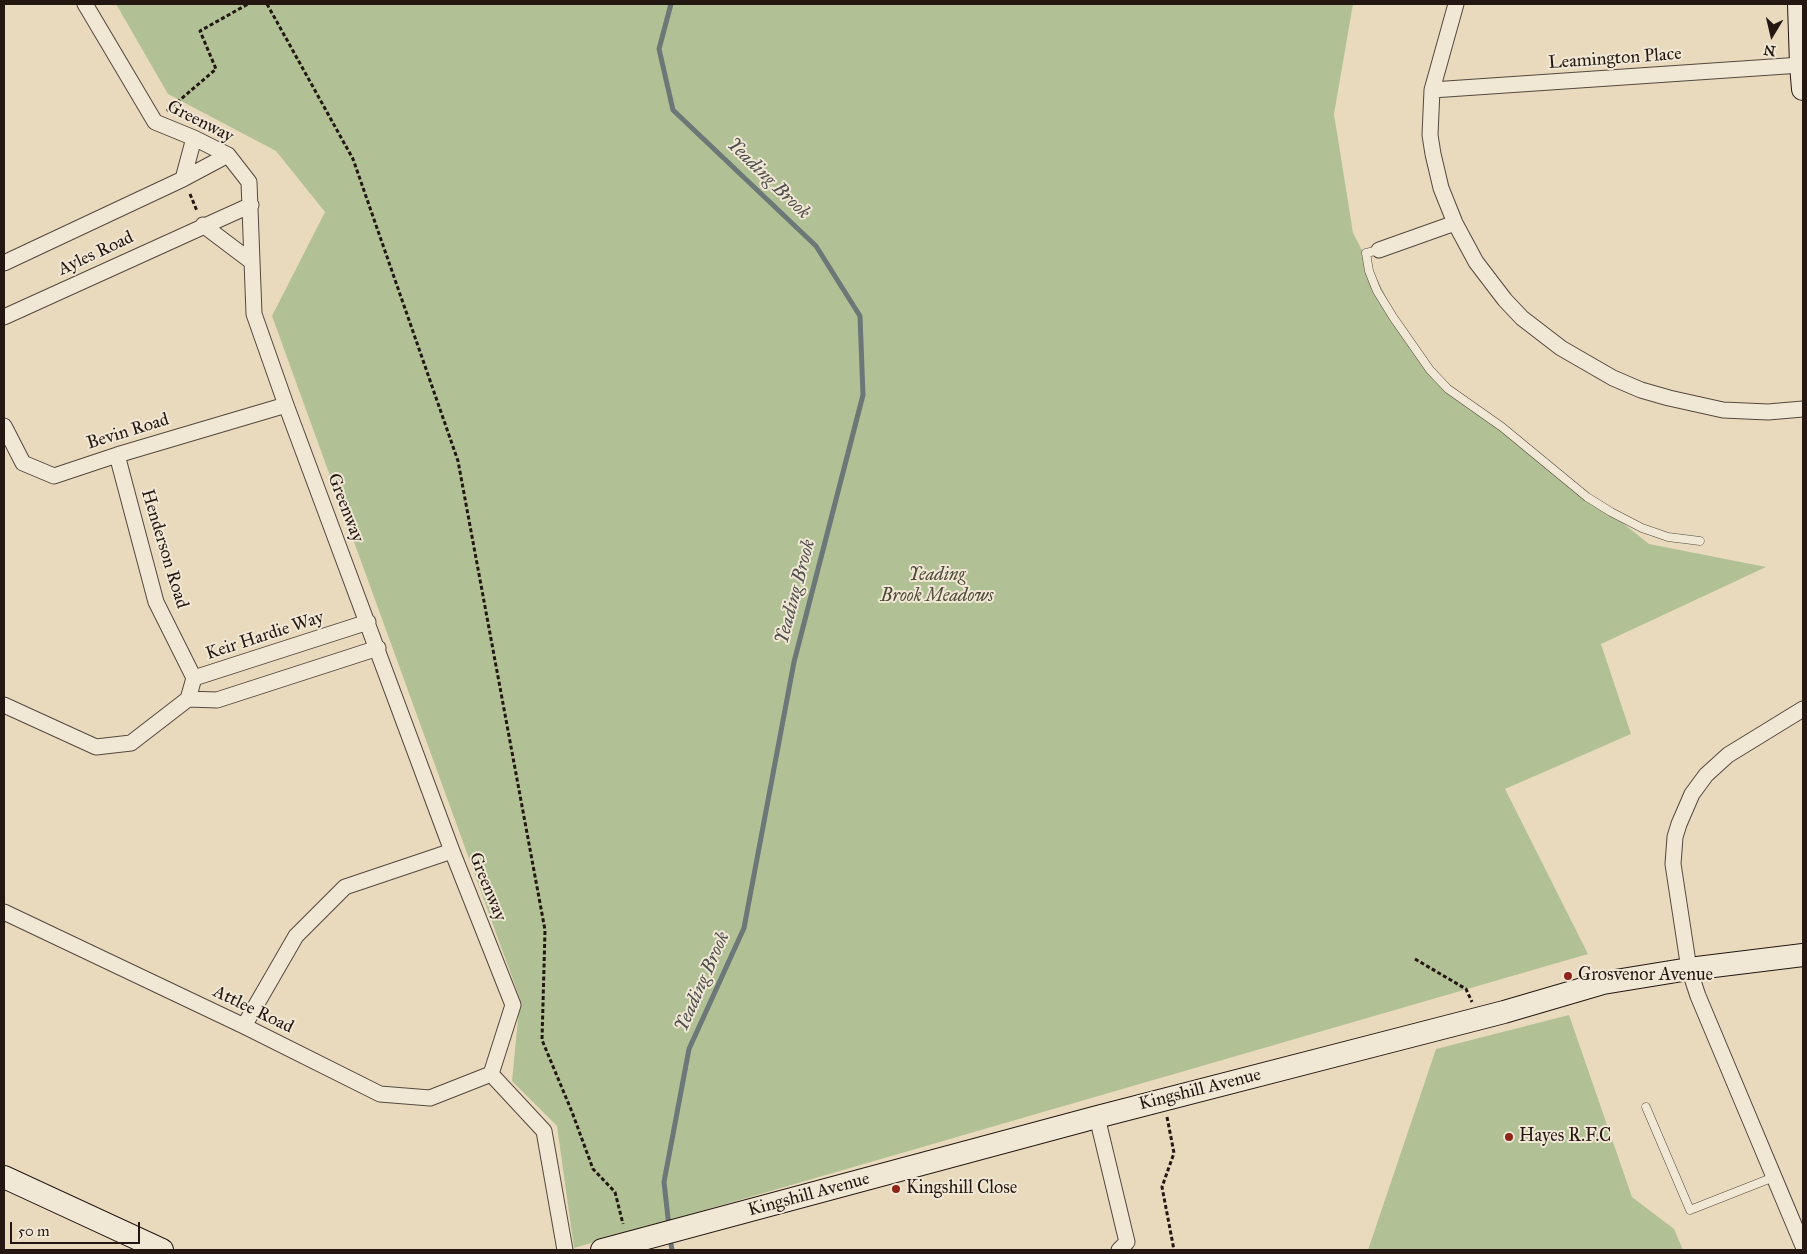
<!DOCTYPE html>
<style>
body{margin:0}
#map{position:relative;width:1807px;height:1254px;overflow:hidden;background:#e9dabe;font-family:"IM FELL Great Primer",serif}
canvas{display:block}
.frame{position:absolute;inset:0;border:5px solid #241712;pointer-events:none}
.north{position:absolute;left:1747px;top:10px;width:50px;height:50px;-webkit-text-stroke:4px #f1e7d5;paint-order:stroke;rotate:189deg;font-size:14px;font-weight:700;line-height:20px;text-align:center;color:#241712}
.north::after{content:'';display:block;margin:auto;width:18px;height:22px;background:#241712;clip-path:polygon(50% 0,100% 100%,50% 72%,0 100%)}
.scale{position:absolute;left:10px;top:1222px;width:130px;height:22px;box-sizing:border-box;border:2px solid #241712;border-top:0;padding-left:6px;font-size:15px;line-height:18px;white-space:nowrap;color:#241712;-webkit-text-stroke:4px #f1e7d5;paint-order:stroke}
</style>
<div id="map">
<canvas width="1807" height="1254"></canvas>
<div class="frame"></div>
<div class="north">N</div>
<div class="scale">50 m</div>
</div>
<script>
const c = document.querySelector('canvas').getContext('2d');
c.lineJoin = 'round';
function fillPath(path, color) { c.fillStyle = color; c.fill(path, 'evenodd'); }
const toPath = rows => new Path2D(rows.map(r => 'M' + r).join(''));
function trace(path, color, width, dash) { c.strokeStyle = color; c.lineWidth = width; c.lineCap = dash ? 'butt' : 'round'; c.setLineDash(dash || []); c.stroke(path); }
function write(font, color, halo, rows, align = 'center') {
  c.font = font + ' "IM FELL Great Primer",serif'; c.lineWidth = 4; c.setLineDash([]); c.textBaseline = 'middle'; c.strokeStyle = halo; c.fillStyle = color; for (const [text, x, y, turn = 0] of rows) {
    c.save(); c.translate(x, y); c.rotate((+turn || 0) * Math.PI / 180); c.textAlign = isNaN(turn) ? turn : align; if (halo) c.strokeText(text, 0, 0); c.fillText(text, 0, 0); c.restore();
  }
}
fillPath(toPath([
 [116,4,1353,4,1334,114,1353,233,1419,360,1649,544,1766,567,1601,644,1631,734,1505,789,1588,954,574,1248,557,1126,512,1081,520,999,272,316,325,212,276,151,168,94],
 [1569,1015,1632,1197,1674,1229,1683,1250,1368,1250,1436,1049]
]), '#b2c195');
trace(toPath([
 [669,1227,664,1182,689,1049,744,928,794,662,863,395,860,316,816,246,673,110,659,49,671,4],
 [670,1238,672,1250]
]), '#6b7877', 5);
const lane = toPath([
 [1379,250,1366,253,1369,271,1377,291,1393,317,1430,370,1448,389,1502,427,1587,497,1611,512,1642,528,1668,537,1700,541],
 [1646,1107,1690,1210,1774,1177]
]);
const street = toPath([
 [85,4,155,122,194,138,228,155,249,182,254,314,286,405,452,851,513,1005,491,1074],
 [1456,4,1432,90,1430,135,1433,154,1441,188,1455,223,1476,262,1505,300,1522,318,1561,348,1613,378,1641,390,1669,398,1723,410,1768,412,1803,409],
 [1432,90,1801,65],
 [183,179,228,155],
 [203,225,252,262],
 [1379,250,1455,223],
 [4,263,183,179,194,138],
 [4,317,251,205],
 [4,426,23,463,54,476,117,455,286,405],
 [117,455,156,602,194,678],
 [194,678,368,622],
 [188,699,217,700,378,648],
 [4,705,96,747,131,743,188,699,194,678],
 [1803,709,1728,755,1706,775,1692,794,1679,824,1675,837,1673,864,1689,969,1698,996,1803,1246],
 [4,912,244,1026,380,1094,430,1098,491,1074],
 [244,1026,296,936,345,887,452,851],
 [491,1074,544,1131,565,1250],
 [1097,1117,1127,1242,1119,1250]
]);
const secondary = toPath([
 [1799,4,1801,65,1803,89],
 [4,1177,162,1250],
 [602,1250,1097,1117,1504,1012,1603,983,1689,969,1803,955]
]);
trace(lane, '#55483d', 9);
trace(street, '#55483d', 17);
trace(secondary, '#241712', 24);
trace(toPath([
 [267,4,353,159,458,461,545,930,542,1040,572,1112,593,1169,615,1192,623,1224],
 [167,111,216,69,200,31,248,4],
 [190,194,197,211],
 [1415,959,1466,989,1472,1002],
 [1167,1117,1174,1153,1162,1187,1174,1250]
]), '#241712', 3, [4, 2.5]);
trace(lane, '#f1e7d5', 8);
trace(street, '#f1e7d5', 15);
trace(secondary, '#f1e7d5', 22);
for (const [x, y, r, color] of [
 [1568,976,5,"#8f2418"],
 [1509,1137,5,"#8f2418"],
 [896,1189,5,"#8f2418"]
]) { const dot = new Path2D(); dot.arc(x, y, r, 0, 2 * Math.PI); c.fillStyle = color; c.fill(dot); trace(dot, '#f1e7d5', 2); }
write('18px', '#241712', '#f1e7d5', [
 ["Leamington Place",1615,59,-4],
 ["Greenway",200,122,27],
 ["Ayles Road",96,254,-25],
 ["Bevin Road",128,432,-17],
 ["Greenway",345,508,69],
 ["Henderson Road",164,549,73],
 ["Keir Hardie Way",265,636,-18],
 ["Greenway",487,887,68],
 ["Attlee Road",253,1010,26],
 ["Kingshill Avenue",1200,1090,-14],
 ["Kingshill Avenue",809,1195,-15]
]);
write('italic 18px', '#4f4a39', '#f1e7d5', [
 ["Yeading",937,576],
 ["Brook Meadows",937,597]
]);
write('18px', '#241712', '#f1e7d5', [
 ["Grosvenor Avenue",1578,976],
 ["Hayes R.F.C",1519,1137],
 ["Kingshill Close",906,1189]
], 'left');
write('italic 19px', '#4e4f4d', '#f1e7d5', [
 ["Yeading Brook",768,179,44],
 ["Yeading Brook",796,592,-75],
 ["Yeading Brook",703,982,-66]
]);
</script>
